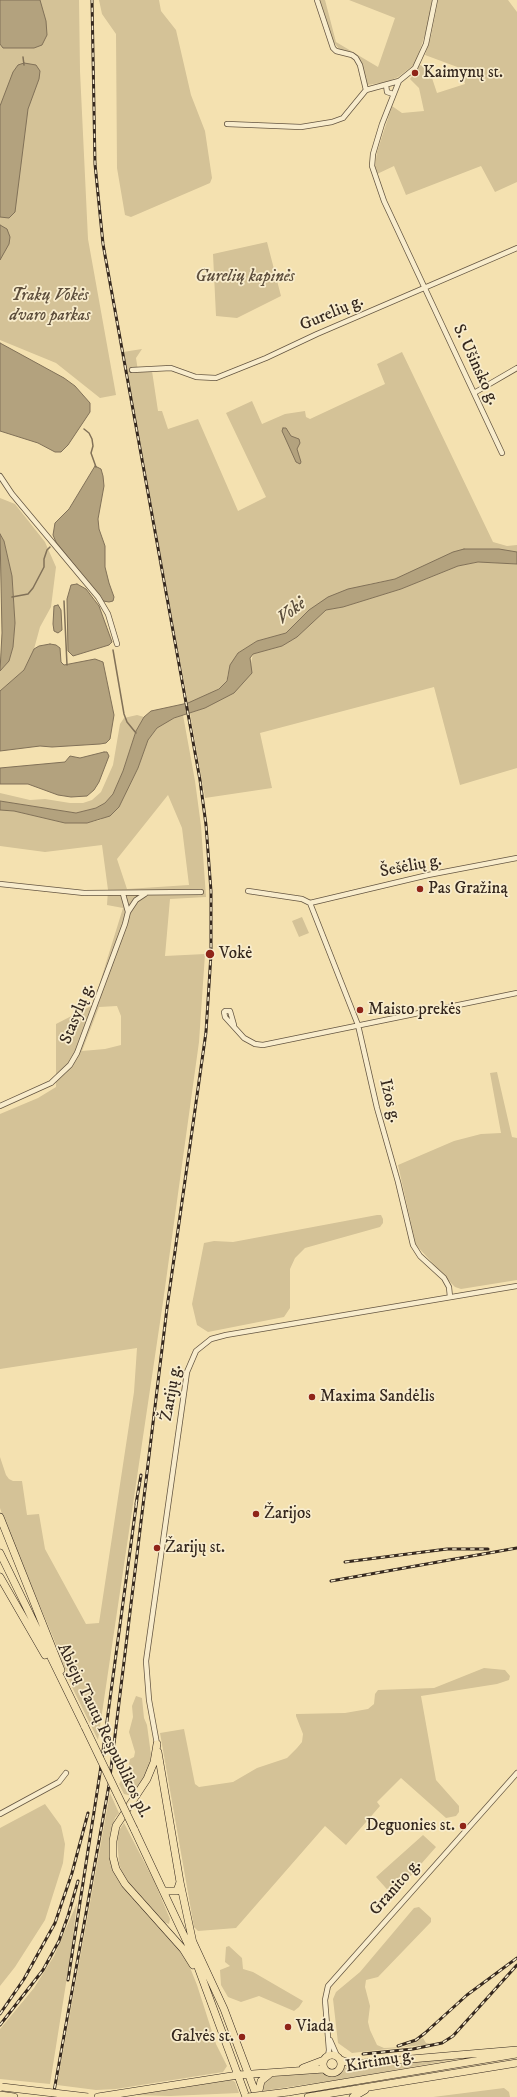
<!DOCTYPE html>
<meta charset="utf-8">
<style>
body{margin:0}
canvas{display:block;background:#f4e1b0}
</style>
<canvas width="517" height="2097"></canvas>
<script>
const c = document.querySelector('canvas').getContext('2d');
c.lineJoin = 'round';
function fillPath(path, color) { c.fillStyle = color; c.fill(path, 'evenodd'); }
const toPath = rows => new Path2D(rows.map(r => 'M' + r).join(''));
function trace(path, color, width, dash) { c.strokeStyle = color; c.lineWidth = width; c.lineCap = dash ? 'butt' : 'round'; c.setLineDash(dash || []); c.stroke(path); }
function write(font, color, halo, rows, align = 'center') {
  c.font = font + ' "IM FELL DW Pica",serif'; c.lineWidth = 3.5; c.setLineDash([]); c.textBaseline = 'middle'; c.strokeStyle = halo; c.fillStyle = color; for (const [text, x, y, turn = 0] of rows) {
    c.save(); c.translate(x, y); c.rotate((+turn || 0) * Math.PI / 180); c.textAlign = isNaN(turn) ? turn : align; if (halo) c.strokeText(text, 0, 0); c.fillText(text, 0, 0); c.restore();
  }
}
fillPath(toPath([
 [0,0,79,0,80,71,88,239,116,395,100,398,56,363,0,340],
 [99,0,159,0,161,11,176,30,191,95,205,131,212,178,210,183,131,217,125,215,117,168,116,34,102,14],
 [320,0,325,0,336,42,378,67,395,18,349,0,432,0,428,26,415,64,398,77,387,82,367,85,361,62,358,56,339,49,332,40],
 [438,0,508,0,517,12,517,182,495,192,481,166,406,195,394,166,377,174,375,167,377,152,392,106,402,113,424,111,419,88,410,79,420,65,429,69,437,93,465,84,460,68,425,55,431,36],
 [267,242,281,296,237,318,216,316,213,254],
 [142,349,136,358,138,371,152,371,158,411,162,411,168,429,198,419,238,511,266,497,226,413,252,401,262,424,285,414,305,411,306,417,310,419,385,384,377,364,402,352,493,542,507,546,517,545,517,552,478,549,395,579,369,584,309,610,286,633,257,641,238,653,228,673,226,684,210,694,188,703,123,352],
 [0,498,15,504,45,542,56,567,51,607,40,627,34,649,24,670,0,691,0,671,9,661,13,647,15,623,12,576,4,541,0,534],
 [478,562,517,564,517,768,460,785,434,687,260,733,272,788,205,798,190,713,205,708,251,663,253,654,282,646,297,637,326,610,343,607,401,589,458,566],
 [137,715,144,717,136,731,123,771,113,794,105,803,96,808,76,813,0,801,0,793,30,800,45,799,70,803,83,803,92,800,101,792,113,765,120,724,124,718],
 [183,715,195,781,201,826,206,897,170,899,165,956,205,954,199,1042,163,1302,98,1740,72,1687,53,1637,4,1520,0,1508,0,1457,6,1475,9,1479,13,1481,22,1481,27,1515,39,1514,45,1549,86,1624,99,1623,134,1392,137,1348,0,1369,0,1114,38,1098,56,1087,56,1024,93,1005,123,908,107,905,108,890,102,845,45,852,0,846,0,810,14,811,65,823,87,823,100,820,119,807,138,768,148,740,157,728,167,721],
 [168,795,182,828,189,885,127,889,117,859],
 [117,1006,121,1016,121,1045,105,1049,82,1051,99,1007],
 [302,917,309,933,299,937,292,921],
 [497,1072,512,1137,517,1138,517,1280,461,1289,455,1287,451,1283,416,1245,398,1165,454,1141,481,1134,501,1133,490,1073],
 [377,1215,381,1215,383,1219,383,1223,380,1227,305,1248,295,1258,290,1269,290,1308,284,1317,208,1332,197,1325,192,1304,204,1243,214,1241,233,1242],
 [484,1668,505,1670,510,1676,509,1680,497,1684,421,1696,436,1780,459,1806,459,1812,456,1816,446,1818,401,1778,377,1802,380,1806,346,1845,325,1826,236,1928,198,1931,194,1927,160,1733,184,1729,195,1784,199,1787,233,1782,257,1768,287,1758,297,1748,302,1742,303,1734,296,1716,296,1714,345,1713,368,1709,374,1704,375,1694,378,1690,434,1688],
 [136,1696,142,1698,144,1718,147,1725,151,1755,147,1775,133,1794,128,1795,124,1794,119,1784,128,1769,130,1759,134,1757,135,1752,129,1732,133,1717,132,1706],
 [110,1793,119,1813,115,1818,110,1835,109,1854,113,1871,122,1886,168,1936,187,1960,197,1985,216,2044,227,2066,223,2072,116,2089,96,2090,57,2085],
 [45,1804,61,1826,65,1844,63,1863,45,1920,15,1967,0,1986,0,1828],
 [124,1823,154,1881,170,1919,169,1924,163,1922,123,1876,119,1863,117,1838,118,1832],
 [423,1835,436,1847,393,1896,376,1877],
 [77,1903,71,1952,50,2084,0,2079,0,2029,34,1988,54,1956],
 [419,1907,431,1918,431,1922,378,1977,366,1980,365,1987,370,2006,368,2022,370,2030,377,2045,384,2048,404,2047,423,2038,426,2043,432,2044,352,2053,338,2043,333,1999,336,1992,360,1972,414,1908],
 [229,1946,242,1958,243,1969,253,1972,303,2001,299,2007,294,2011,259,1996,241,2002,228,1997,221,1985,220,1970,230,1966,225,1962,226,1947],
 [480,2055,343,2079,262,2091,263,2081,272,2077,316,2072,334,2076,339,2074,343,2068],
 [231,2079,235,2082,239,2093,170,2096,131,2095],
 [504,2088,509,2092,510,2097,433,2097]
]), '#d4c297');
const water = toPath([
 [0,0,40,0,46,21,47,35,42,45,34,48,3,48,0,44,0,0],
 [24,63,36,65,40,71,39,79,28,109,15,212,9,218,0,217,0,106,13,72,18,65,24,63],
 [0,225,7,229,10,237,9,244,0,260,0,225],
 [0,343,64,378,75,386,90,403,90,412,68,445,61,452,55,452,38,443,0,431,0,343],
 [283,428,286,428,291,436,299,439,300,443,297,449,301,462,300,464,296,462,282,431,283,428],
 [95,466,101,469,103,476,104,486,98,519,99,529,105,546,105,567,109,583,114,597,113,601,109,602,103,601,56,542,53,535,55,523,69,509,95,466],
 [0,534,4,541,12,576,15,623,13,647,9,661,0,671,2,633,0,534],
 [464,549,499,549,517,552,517,564,478,562,458,566,401,589,343,607,326,610,297,637,282,646,253,654,250,658,252,673,234,693,205,708,174,718,157,728,148,740,138,768,119,807,110,816,87,823,65,823,14,811,0,810,0,801,76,813,96,808,105,803,113,794,123,771,136,731,144,717,151,711,188,703,219,689,227,681,230,665,238,653,257,641,286,633,309,610,328,597,348,589,395,579,453,552,464,549],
 [77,584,86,589,99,606,112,642,109,645,73,656,68,651,67,599,71,585,77,584],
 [58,605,61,610,62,630,58,633,54,631,53,624,54,606,58,605],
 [50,644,56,645,60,648,61,662,64,665,95,659,103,662,114,715,110,739,106,743,100,744,52,747,40,746,0,751,0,691,24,670,34,649,39,646,50,644],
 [104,752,107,752,109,756,99,782,94,790,87,796,71,797,58,795,28,784,0,784,0,768,65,762,70,756,80,758,104,752]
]);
fillPath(water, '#b3a27e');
trace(water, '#817158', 1);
trace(toPath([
 [23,57,24,65],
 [84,429,89,433,92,439,93,446,91,453,96,467],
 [12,597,28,594,33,588,44,567,44,559,47,550,50,547],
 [64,601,67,665],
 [113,650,124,714,127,722,136,733]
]), '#817158', 1.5);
const minor = toPath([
 [317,0,333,48,336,51,352,55,356,58,360,65,366,90],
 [399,81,382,124,373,154,372,166,384,201,502,453],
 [386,85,387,92,393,94],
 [227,124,301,127,332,122,343,118,366,90,399,81,415,68,426,44,435,0],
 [132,370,171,368,196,377,216,378,266,358,317,334,517,248],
 [474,393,517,368],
 [0,476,12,494,98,597,108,614,117,644],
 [0,884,84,893,201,892],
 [248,891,302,899,310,903],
 [310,903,358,1025,377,1108,398,1182,413,1245,420,1256,444,1278,449,1287,450,1297],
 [310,903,428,875,517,858],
 [128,912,136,900,145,894],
 [234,1025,230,1011,225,1011,224,1012,225,1017,244,1038,255,1044,263,1045,517,993],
 [0,1106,51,1083,70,1065,77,1053,125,924,128,912,123,894],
 [157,1744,149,1700,146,1661,187,1372,196,1351,211,1339,226,1335,517,1286],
 [0,1814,59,1782,66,1773],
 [330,2040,337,2056],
 [328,2056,329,2050,325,2000,328,1986,517,1773]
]);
const trunk = toPath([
 [0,1517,61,1670],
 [0,1553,85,1727],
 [0,1577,45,1655],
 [157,1744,154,1762,147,1779,116,1826,113,1841,113,1857,116,1869,125,1884,183,1949,193,1965],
 [158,1752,180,1882,193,1943],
 [134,1829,195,1959,246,2097],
 [164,1891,177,1891,180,1882],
 [192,1940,224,2009,257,2097],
 '323 2064a9 9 0 1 1 18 0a9 9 0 1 1-18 0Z',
 [341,2060,352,2064,517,2050],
 [303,2068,324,2060],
 [288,2092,517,2054],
 [0,2095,14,2097],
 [258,2095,261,2081,271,2073],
 [98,2097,238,2075,324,2069],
 [308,2097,517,2063],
 [353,2097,365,2090]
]);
trace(minor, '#655642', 6);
trace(trunk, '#35281e', 8);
trace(minor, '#f8eccc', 4.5);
trace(trunk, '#f4e1b0', 7);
const rail = toPath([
 [136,1504,141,1475],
 [345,1562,447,1549,488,1549],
 [331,1581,517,1548],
 [68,1980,100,1773,137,1499],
 [0,2014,24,1979,55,1923,72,1873,88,1813],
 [0,2025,43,1970,59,1941,68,1916,78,1881],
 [398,2046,416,2040,425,2033,467,1995,517,1958],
 [363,2054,413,2049,442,2043,453,2036,517,1965],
 [53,2097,109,1785,167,1308,206,1032,211,954,211,891,206,825,200,780,103,244,95,164,92,0]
]);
trace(rail, '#35281e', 3);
trace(rail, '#f8eccc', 1.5, [4.5]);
const trunkBridge = toPath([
 [85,1727,134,1829],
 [2,2087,88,2097],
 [248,2097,288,2092]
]);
trace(trunkBridge, '#35281e', 8, []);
trace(trunkBridge, '#f4e1b0', 7);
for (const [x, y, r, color] of [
 [415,73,4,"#8f2418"],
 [420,889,4,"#8f2418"],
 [210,954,5,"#8f2418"],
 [360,1010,4,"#8f2418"],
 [312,1397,4,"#8f2418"],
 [256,1514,4,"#8f2418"],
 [157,1548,4,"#8f2418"],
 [463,1826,4,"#8f2418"],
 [288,2027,4,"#8f2418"],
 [242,2037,4,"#8f2418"]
]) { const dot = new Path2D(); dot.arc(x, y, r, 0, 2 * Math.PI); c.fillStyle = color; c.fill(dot); trace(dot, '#f8eccc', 1.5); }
write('17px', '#35281e', '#f8eccc', [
 ["Kaimynų st.",423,73],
 ["Pas Gražiną",428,889],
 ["Vokė",219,954],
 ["Maisto prekės",368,1010],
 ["Maxima Sandėlis",320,1397],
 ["Žarijos",264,1514],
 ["Žarijų st.",165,1548],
 ["Deguonies st.",455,1826,"right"],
 ["Viada",296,2027],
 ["Galvės st.",234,2037,"right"]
], 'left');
write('italic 17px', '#5d4e3c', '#f8eccc', [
 ["Gurelių kapinės",245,277],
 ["Trakų Vokės",50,296],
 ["dvaro parkas",50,316]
]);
write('17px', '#35281e', '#f8eccc', [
 ["Gurelių g.",332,314,-23],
 ["S. Ušinsko g.",475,365,65],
 ["Šešėlių g.",411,867,-11],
 ["Stasylų g.",78,1014,-68],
 ["Ižos g.",389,1101,76],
 ["Žarijų g.",172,1393,-80],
 ["Abiejų Tautų Respublikos pl.",103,1731,64],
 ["Granito g.",396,1888,-49],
 ["Kirtimų g.",380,2062,-10]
]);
write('italic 18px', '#5b4d3b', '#f8eccc', [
 ["Vokė",292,612,-38]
]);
</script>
